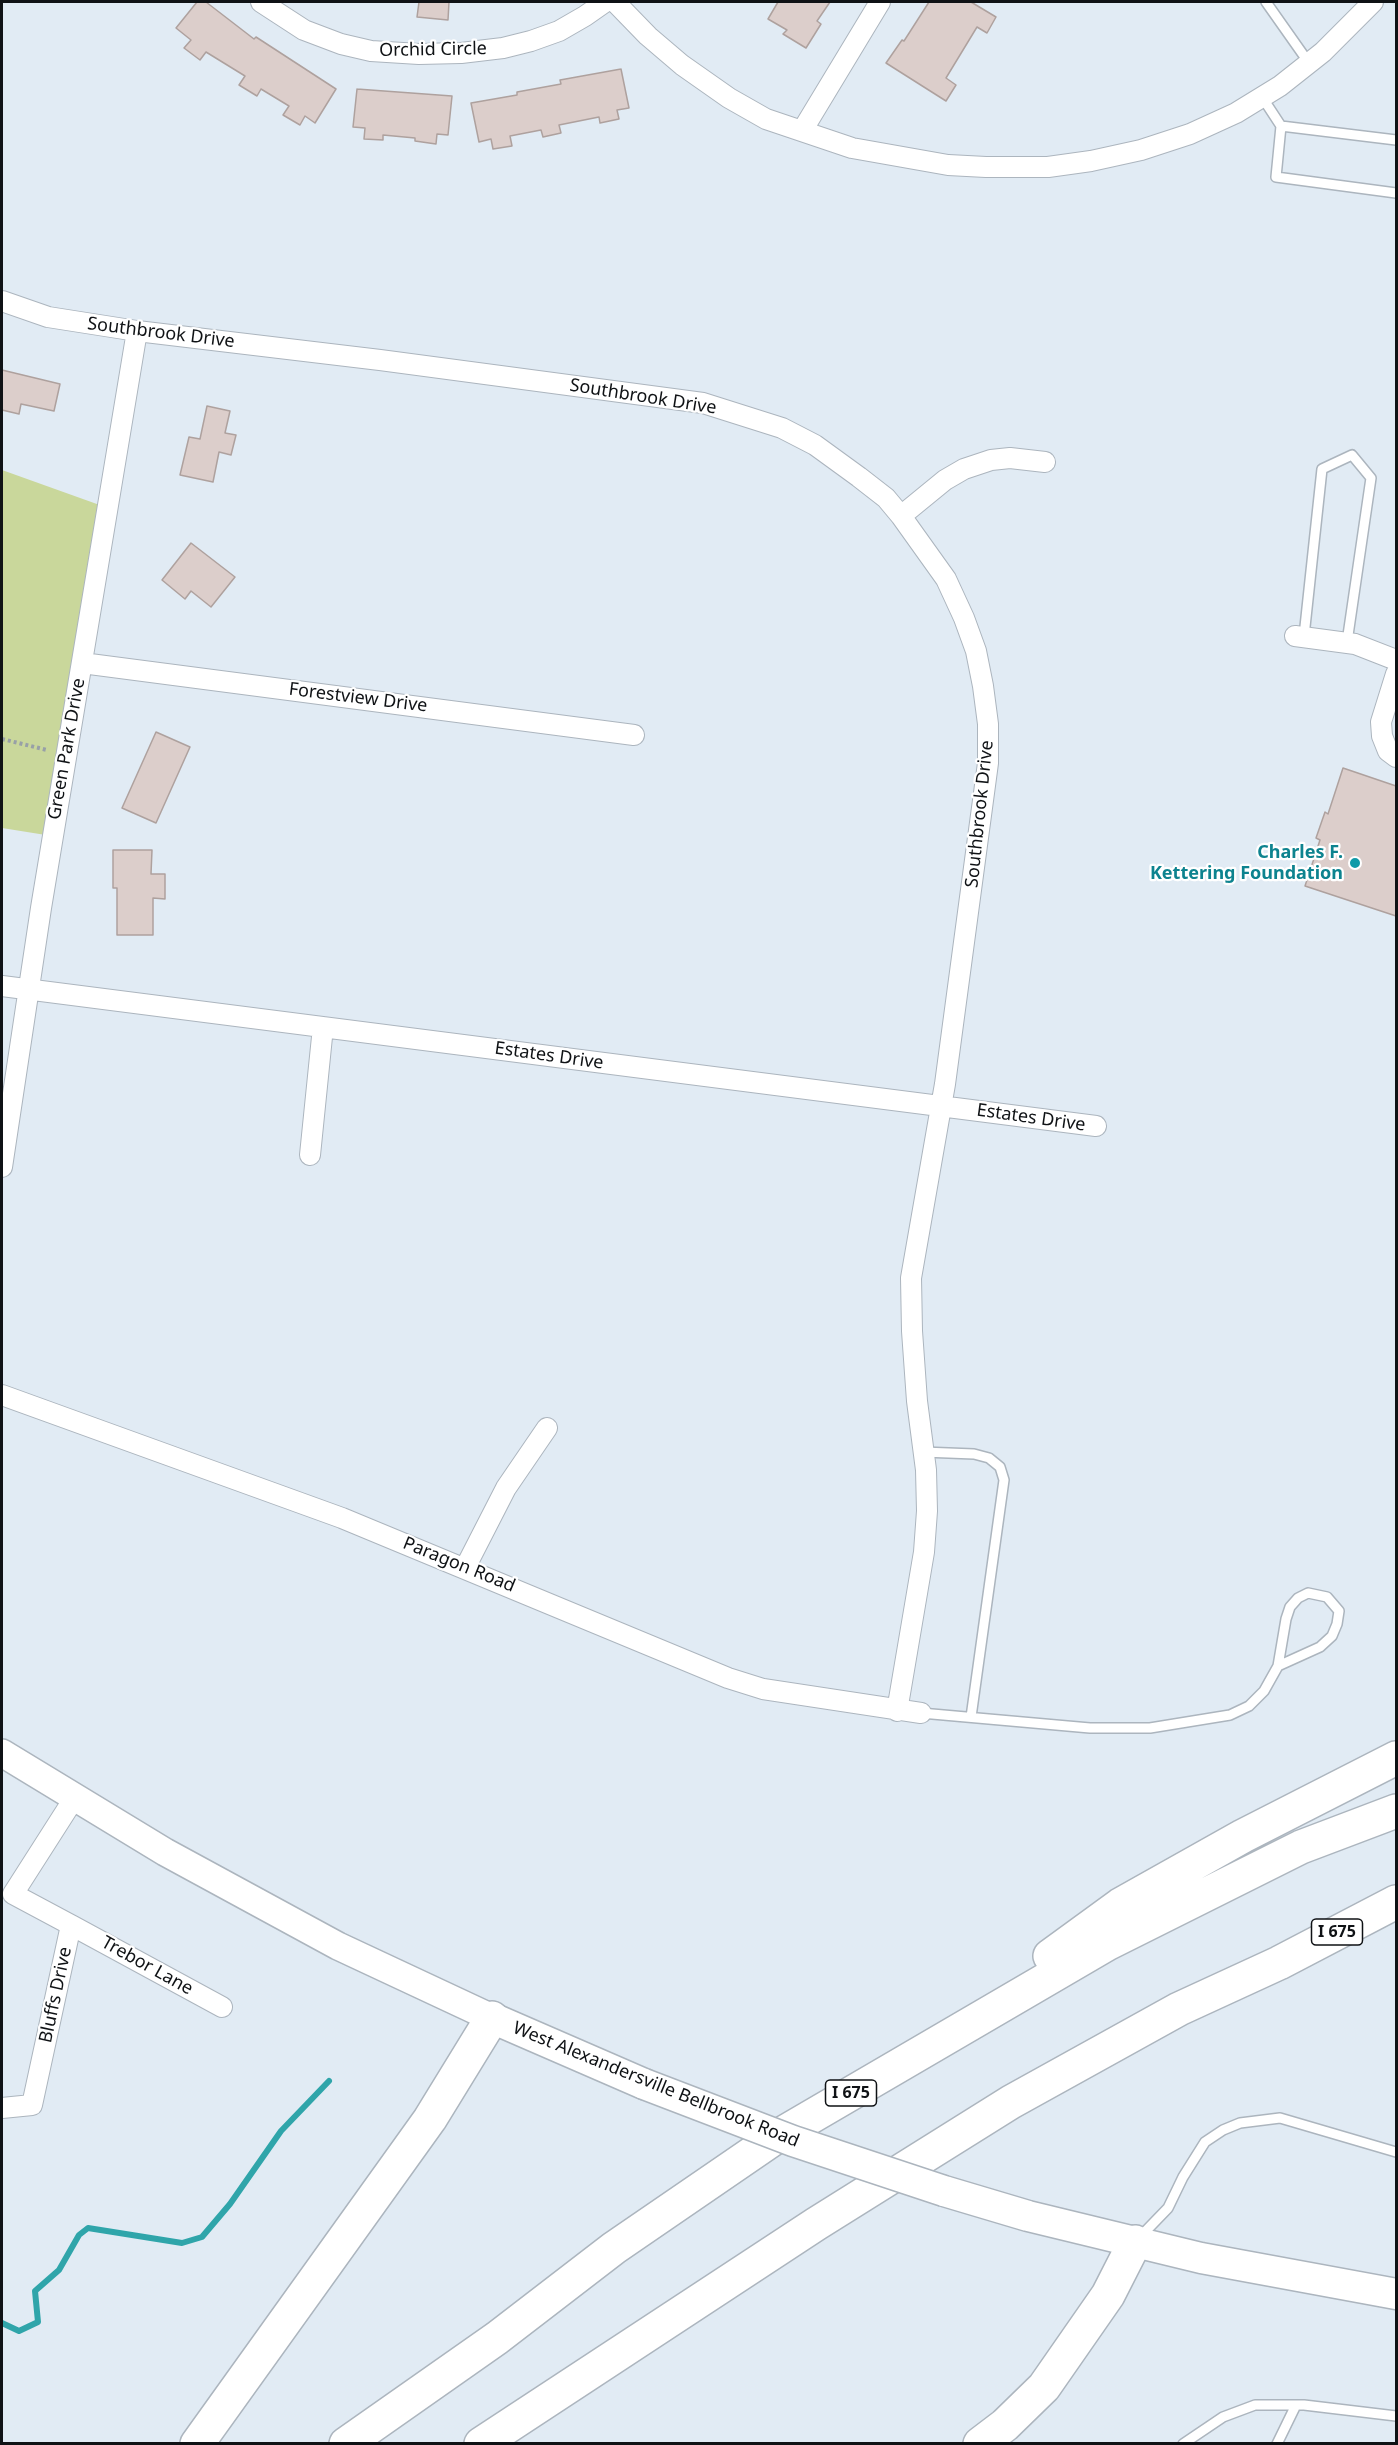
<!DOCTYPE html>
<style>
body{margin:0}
#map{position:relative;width:1398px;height:2445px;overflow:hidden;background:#e1ebf4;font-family:"Noto Sans",sans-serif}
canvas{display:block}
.frame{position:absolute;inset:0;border:3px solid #0f1215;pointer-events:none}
</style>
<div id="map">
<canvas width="1398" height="2445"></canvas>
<div class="frame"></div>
</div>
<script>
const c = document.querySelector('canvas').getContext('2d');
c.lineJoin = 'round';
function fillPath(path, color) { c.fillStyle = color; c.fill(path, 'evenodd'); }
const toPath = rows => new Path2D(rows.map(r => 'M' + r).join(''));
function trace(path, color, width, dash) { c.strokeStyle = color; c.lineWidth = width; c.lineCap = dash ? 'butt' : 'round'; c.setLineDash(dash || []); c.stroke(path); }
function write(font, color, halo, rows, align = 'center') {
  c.font = font + ' "Noto Sans",sans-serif'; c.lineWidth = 4.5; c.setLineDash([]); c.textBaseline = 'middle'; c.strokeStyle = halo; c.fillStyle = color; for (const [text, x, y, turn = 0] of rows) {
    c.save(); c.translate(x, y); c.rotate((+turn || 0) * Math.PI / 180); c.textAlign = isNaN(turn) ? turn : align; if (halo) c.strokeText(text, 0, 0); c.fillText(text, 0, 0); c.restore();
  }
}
fillPath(toPath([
 [2,470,108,508,52,836,2,828]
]), '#c9d79b');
trace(toPath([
 [2,2323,19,2331,38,2322,35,2291,59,2270,79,2235,88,2228,182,2243,202,2237,230,2204,281,2131,329,2081]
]), '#2fa5aa', 6);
const building = toPath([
 [197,2,206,2,254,39,256,37,336,89,315,123,305,116,300,125,283,115,289,106,261,89,257,96,239,85,245,76,206,52,200,60,184,48,191,40,176,28,197,2],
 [419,2,449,2,448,20,417,17,419,2],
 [778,2,830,2,817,21,821,24,806,48,783,34,787,30,768,19,778,2],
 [929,2,971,2,996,17,987,33,977,27,946,78,956,85,946,101,886,63,902,40,904,41,929,2],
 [621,69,629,108,617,110,619,119,600,123,599,117,559,125,561,133,543,137,541,130,510,136,512,146,493,149,491,139,479,142,471,103,517,95,517,92,561,84,560,80,621,69],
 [357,89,452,96,448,135,437,134,436,144,415,141,415,138,383,135,383,140,364,139,365,128,353,127,357,89],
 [2,370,60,384,54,411,21,404,19,414,2,410,2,370],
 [207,406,230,411,225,433,236,435,231,455,219,452,213,482,180,475,189,437,200,439,207,406],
 [191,543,235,577,211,607,191,591,185,599,162,580,191,543],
 [156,732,190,747,156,823,122,808,156,732],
 [1343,768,1396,786,1396,916,1305,886,1320,840,1316,838,1325,812,1328,814,1343,768],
 [113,850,152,850,151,874,165,874,165,899,153,898,153,935,117,935,117,888,113,888,113,850]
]);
fillPath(building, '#dccecb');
trace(building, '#aea19e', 1.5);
const service = toPath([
 [1266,2,1309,63],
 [1262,97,1281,126,1396,140],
 [1281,126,1276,177,1396,193],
 [1304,636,1322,469,1352,455,1371,478,1347,642],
 [923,1452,974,1454,989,1458,1000,1467,1004,1480,971,1717],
 [921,1713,1090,1728,1150,1728,1230,1715,1249,1706,1264,1691,1278,1666,1320,1647,1332,1636,1337,1624,1339,1611,1327,1597,1308,1593,1298,1598,1290,1607,1286,1619,1278,1666],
 [1139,2238,1168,2208,1183,2177,1205,2142,1223,2130,1240,2123,1280,2118,1396,2152],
 [1183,2444,1223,2417,1255,2405,1304,2405,1396,2416],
 [1277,2444,1296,2405]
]);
const minor = toPath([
 [261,2,304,30,341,44,371,51,419,54,461,53,503,48,531,41,559,31,585,16,605,2],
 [615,2,648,36,682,65,729,98,766,119,852,148,948,165,986,167,1048,167,1091,161,1141,150,1190,134,1236,113,1280,86,1323,52,1373,2],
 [802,131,880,2],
 [2,301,48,317,137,331,380,360,703,403,782,428,815,445,859,477,886,498,901,516,946,579,964,618,976,651,983,686,988,724,988,763,945,1084,911,1278,912,1331,917,1401,926,1470,927,1511,924,1552,897,1711],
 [901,516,945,480,964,469,991,460,1010,458,1045,462],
 [1295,636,1355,644,1396,660],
 [82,663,634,735],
 [1396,674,1381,722,1382,736,1388,751,1396,757],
 [2,986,1096,1126],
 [310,1155,323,1027],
 [2,1167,41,908,137,331],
 [2,1395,342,1518,728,1678,763,1689,921,1713],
 [465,1568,506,1488,547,1428],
 [71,1925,222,2007],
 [2,2108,32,2105,71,1925,13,1894,75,1797]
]);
const secondary = toPath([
 [2,1753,165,1852,338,1946,492,2018]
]);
const primary = toPath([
 [492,2018,644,2084],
 [944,2191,1028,2216,1201,2258,1396,2294]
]);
const motorway = toPath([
 [1050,1956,1120,1905,1243,1836,1396,1758],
 [197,2444,430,2119,492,2018],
 [346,2444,497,2338,614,2248,773,2139,1107,1944,1301,1847,1396,1811],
 [481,2444,816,2224,1011,2102,1179,2009,1279,1963,1396,1902],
 [980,2444,1005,2425,1044,2387,1108,2295,1135,2242]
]);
trace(service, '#acb5be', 12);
trace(minor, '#acb5be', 22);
trace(secondary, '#acb5be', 30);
trace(primary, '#acb5be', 33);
trace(motorway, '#acb5be', 36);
trace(toPath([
 [2,739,47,750]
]), '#98a0a7', 4, [3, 3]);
trace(service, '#fff', 9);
trace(minor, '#fff', 20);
trace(secondary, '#fff', 27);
trace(primary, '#fff', 30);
trace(motorway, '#fff', 33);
const primaryBridge = toPath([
 [644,2084,793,2141,944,2191]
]);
trace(primaryBridge, '#acb5be', 33, []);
trace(primaryBridge, '#fff', 30);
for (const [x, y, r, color] of [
 [1355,863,6,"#0f9aa8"]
]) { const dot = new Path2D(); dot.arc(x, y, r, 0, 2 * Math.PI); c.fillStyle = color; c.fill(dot); trace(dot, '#fff', 2); }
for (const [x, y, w] of [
 [1337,1932,51],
 [851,2093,51]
]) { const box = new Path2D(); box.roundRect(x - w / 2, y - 13, w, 26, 4.5); c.fillStyle = '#fff'; c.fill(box); trace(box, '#0f1215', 1.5); }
write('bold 16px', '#0f1215', null, [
 ["I 675",1337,1932],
 ["I 675",851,2093]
]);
write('18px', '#0f1215', '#fff', [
 ["Orchid Circle",433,50,-1],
 ["Southbrook Drive",161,333,7],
 ["Southbrook Drive",643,397,9],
 ["Forestview Drive",358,698,7],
 ["Green Park Drive",67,749,-80],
 ["Southbrook Drive",980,814,-84],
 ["Estates Drive",549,1056,8],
 ["Estates Drive",1031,1118,8],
 ["Paragon Road",459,1565,22],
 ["Trebor Lane",147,1966,29],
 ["Bluffs Drive",56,1995,-78],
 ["West Alexandersville Bellbrook Road",656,2085,22]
]);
write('bold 18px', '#0d838f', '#fff', [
 ["Charles F.",1343,853],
 ["Kettering Foundation",1343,874]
], 'right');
</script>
